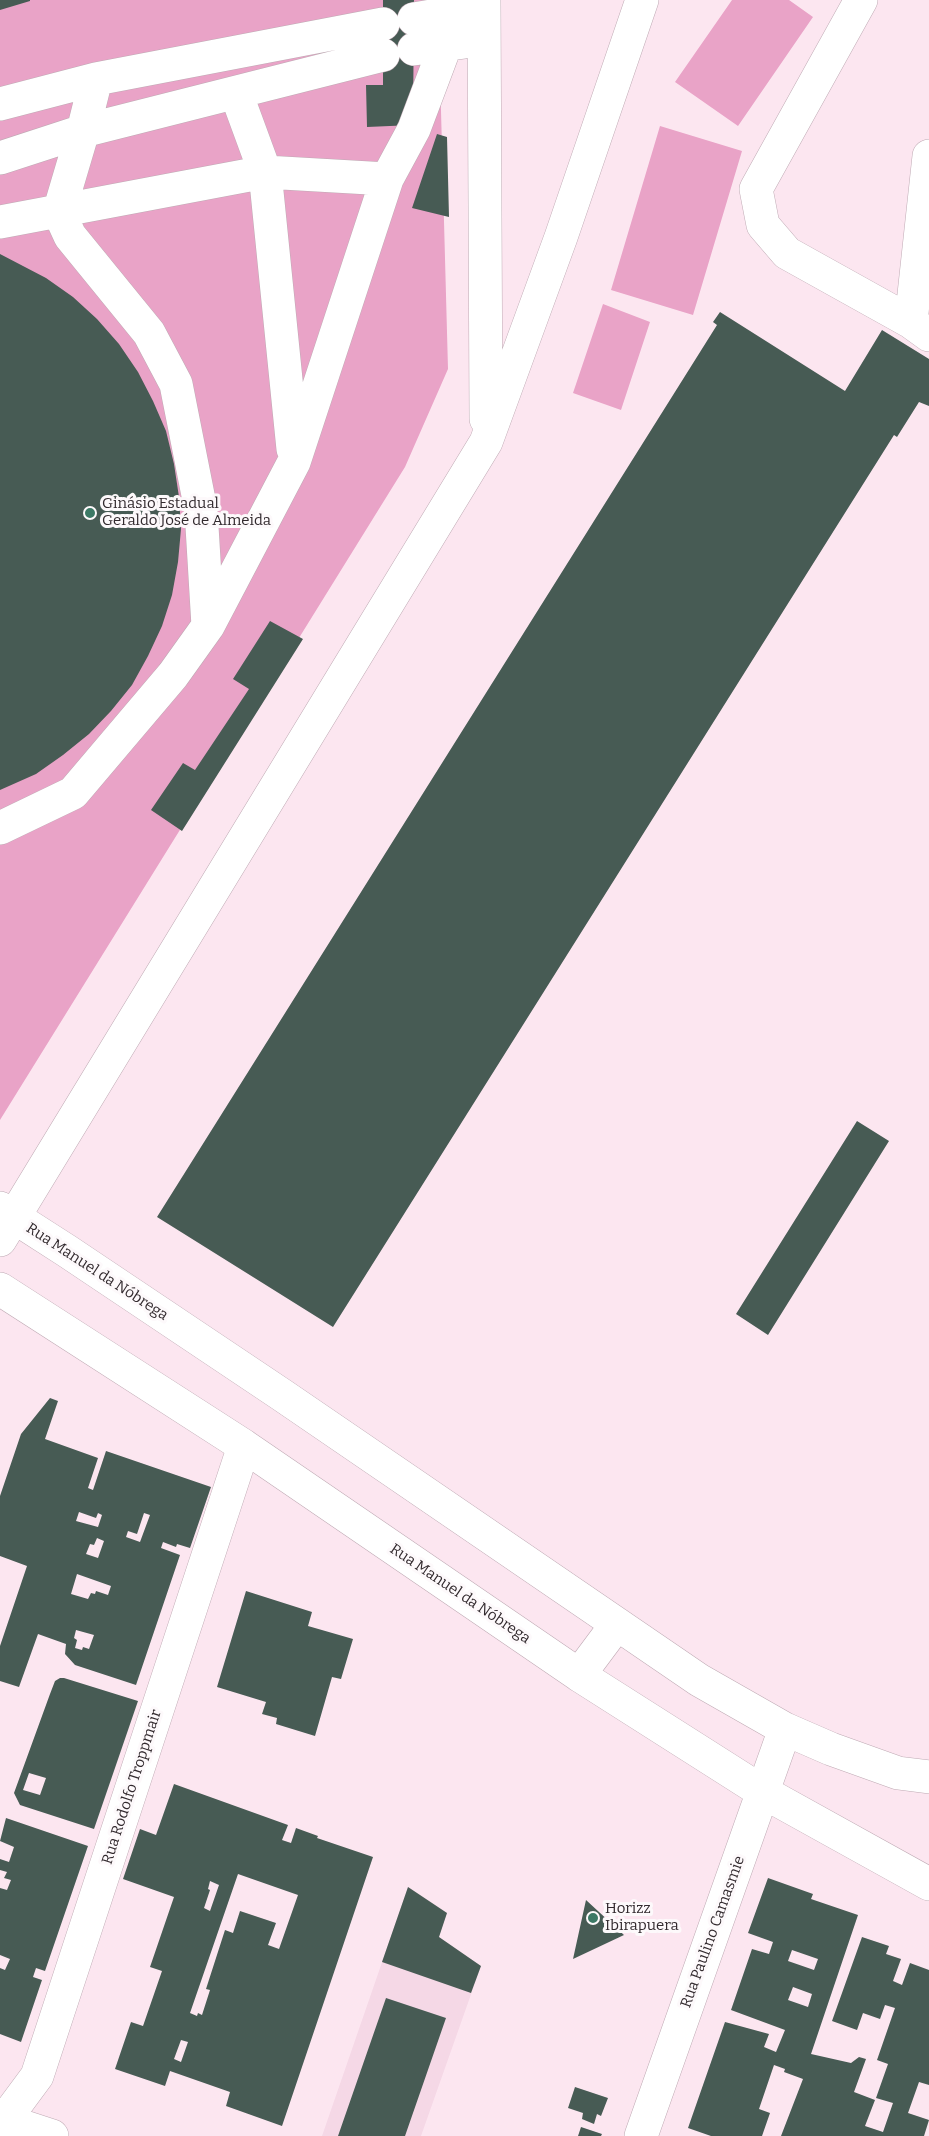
<!DOCTYPE html>
<meta charset="utf-8">
<style>
body{margin:0}
canvas{display:block;background:#fce6f0}
</style>
<canvas width="929" height="2136"></canvas>
<script>
const c = document.querySelector('canvas').getContext('2d');
c.lineJoin = 'round';
function fillPath(path, color) { c.fillStyle = color; c.fill(path, 'evenodd'); }
const toPath = rows => new Path2D(rows.map(r => 'M' + r).join(''));
function trace(path, color, width, dash) { c.strokeStyle = color; c.lineWidth = width; c.lineCap = dash ? 'butt' : 'round'; c.setLineDash(dash || []); c.stroke(path); }
function write(font, color, halo, rows, align = 'center') {
  c.font = font + ' Bitter,serif'; c.lineWidth = 6; c.setLineDash([]); c.textBaseline = 'middle'; c.strokeStyle = halo; c.fillStyle = color; for (const [text, x, y, turn = 0] of rows) {
    c.save(); c.translate(x, y); c.rotate((+turn || 0) * Math.PI / 180); c.textAlign = isNaN(turn) ? turn : align; if (halo) c.strokeText(text, 0, 0); c.fillText(text, 0, 0); c.restore();
  }
}
fillPath(toPath([
 [408,1887,447,1913,439,1937,481,1966,421,2136,322,2136]
]), '#f5d8e6');
fillPath(toPath([
 [0,0,438,0,448,369,405,467,0,1120],
 [732,0,789,0,813,17,738,126,675,82],
 [660,126,742,151,693,315,611,290],
 [603,304,650,322,621,410,573,393]
]), '#e9a3c7');
fillPath(toPath([
 [0,0,30,0,30,1,0,10],
 [383,0,414,0,413,125,367,127,366,85,383,85],
 [437,134,447,137,449,217,412,208],
 [0,254,46,278,73,297,97,319,119,344,138,372,153,401,166,431,174,464,179,497,181,529,178,562,172,595,162,626,148,656,132,685,111,711,89,734,63,755,36,774,0,790],
 [720,312,845,391,882,330,929,359,929,406,919,402,897,437,894,435,333,1327,157,1217,717,325,713,322],
 [270,621,303,639,182,831,151,810,183,763,195,770,249,689,233,679],
 [857,1121,889,1141,768,1335,736,1314],
 [50,1398,58,1401,45,1439,98,1458,88,1488,93,1490,106,1451,211,1487,190,1548,177,1544,176,1547,163,1542,161,1548,180,1555,136,1685,75,1665,65,1654,66,1644,38,1634,19,1687,0,1681,0,1646,27,1566,0,1556,0,1496,21,1434],
 [79,1512,96,1518,98,1513,102,1515,98,1527,76,1521],
 [144,1513,150,1515,140,1542,126,1537,128,1531,137,1534],
 [97,1538,104,1541,98,1558,86,1554,90,1544,94,1545],
 [77,1574,111,1586,108,1595,96,1591,95,1594,91,1593,88,1599,71,1594],
 [76,1630,94,1635,89,1649,83,1647,82,1650,75,1648,77,1640,74,1638],
 [246,1591,312,1612,308,1626,353,1639,341,1679,332,1677,315,1736,276,1724,277,1718,262,1714,266,1702,217,1687],
 [60,1678,64,1678,138,1701,94,1829,20,1805,14,1793,50,1694,55,1681],
 [29,1773,46,1778,40,1795,23,1790],
 [174,1784,288,1825,282,1840,291,1843,296,1828,318,1836,317,1838,373,1857,282,2126,226,2106,230,2092,170,2071,165,2086,115,2069,131,2022,143,2026,162,1971,150,1967,174,1897,123,1879,140,1829,156,1835],
 [238,1874,298,1895,279,1949,268,1945,276,1923,240,1911,233,1933,225,1930,206,1989,210,1990,202,2015,198,2013,197,2016,190,2013],
 [210,1881,219,1885,210,1911,204,1908,210,1890,208,1889],
 [181,2040,188,2042,181,2062,174,2059],
 [6,1818,88,1846,45,1971,36,1968,33,1977,42,1980,21,2042,0,2034,0,1968,5,1970,10,1959,0,1955,0,1888,7,1890,11,1880,4,1878,7,1872,0,1870,0,1859,9,1862,14,1847,0,1841],
 [768,1878,813,1894,811,1899,858,1915,811,2054,851,2063,859,2057,866,2059,854,2092,875,2100,865,2126,883,2132,893,2103,876,2098,888,2064,877,2060,895,2008,885,2005,880,2019,863,2013,857,2030,832,2021,862,1937,889,1946,886,1954,901,1959,893,1981,902,1985,910,1963,929,1970,929,2085,919,2082,908,2113,929,2120,924,2136,781,2136,803,2079,784,2072,785,2069,774,2065,759,2109,770,2113,762,2136,711,2136,688,2128,725,2022,769,2034,764,2047,776,2052,785,2030,731,2010,752,1949,769,1954,773,1942,748,1933],
 [792,1950,818,1959,814,1970,788,1961],
 [793,1987,812,1994,808,2007,788,2000],
 [408,1887,447,1913,439,1937,481,1966,471,1993,382,1962],
 [586,1900,624,1935,573,1959],
 [386,1998,446,2018,405,2136,338,2136],
 [575,2087,608,2098,601,2116,597,2114,594,2124,582,2119,583,2113,568,2108],
 [581,2127,602,2134,601,2136,578,2136]
]), '#475b54');
const minor = toPath([
 [484,0,486,419],
 [861,0,756,189,763,225,787,253,911,322,929,335],
 [414,19,484,7],
 [414,49,465,42],
 [236,93,265,172,293,449],
 [0,104,96,79,383,24],
 [0,158,83,131,383,55],
 [0,222,265,172,387,179],
 [911,322,929,156],
 [208,626,294,462,387,179,414,129,446,44],
 [0,828,73,793,173,675,208,626,201,510,176,384,149,333,70,236,59,212,83,131,96,79],
 [0,1208,67,1251,282,1395,699,1680,785,1729,831,1749,898,1773,929,1777],
 [0,1240,486,442,561,237,642,0],
 [0,1289,244,1446,579,1675,763,1792,929,1884],
 [579,1675,617,1624],
 [0,2126,37,2076,244,1446],
 [641,2136,785,1729]
]);
const major = toPath([
 [0,2119,52,2136]
]);
trace(minor, '#bfaab4', 34);
trace(major, '#bfaab4', 34);
trace(minor, '#fff', 33);
trace(major, '#fff', 33);
for (const [x, y, r, color] of [
 [90,513,6,"#3c7965"],
 [593,1918,6,"#3c7965"]
]) { const dot = new Path2D(); dot.arc(x, y, r, 0, 2 * Math.PI); c.fillStyle = color; c.fill(dot); trace(dot, '#fdf9fb', 2); }
write('15px', '#322a2e', '#fdf9fb', [
 ["Ginásio Estadual",102,504],
 ["Geraldo José de Almeida",102,521],
 ["Horizz",605,1909],
 ["Ibirapuera",605,1926]
], 'left');
write('15px', '#322a2e', '#fdf9fb', [
 ["Rua Manuel da Nóbrega",97,1272,33],
 ["Rua Manuel da Nóbrega",460,1594,34],
 ["Rua Rodolfo Troppmair",132,1787,-72],
 ["Rua Paulino Camasmie",713,1932,-70]
]);
</script>
